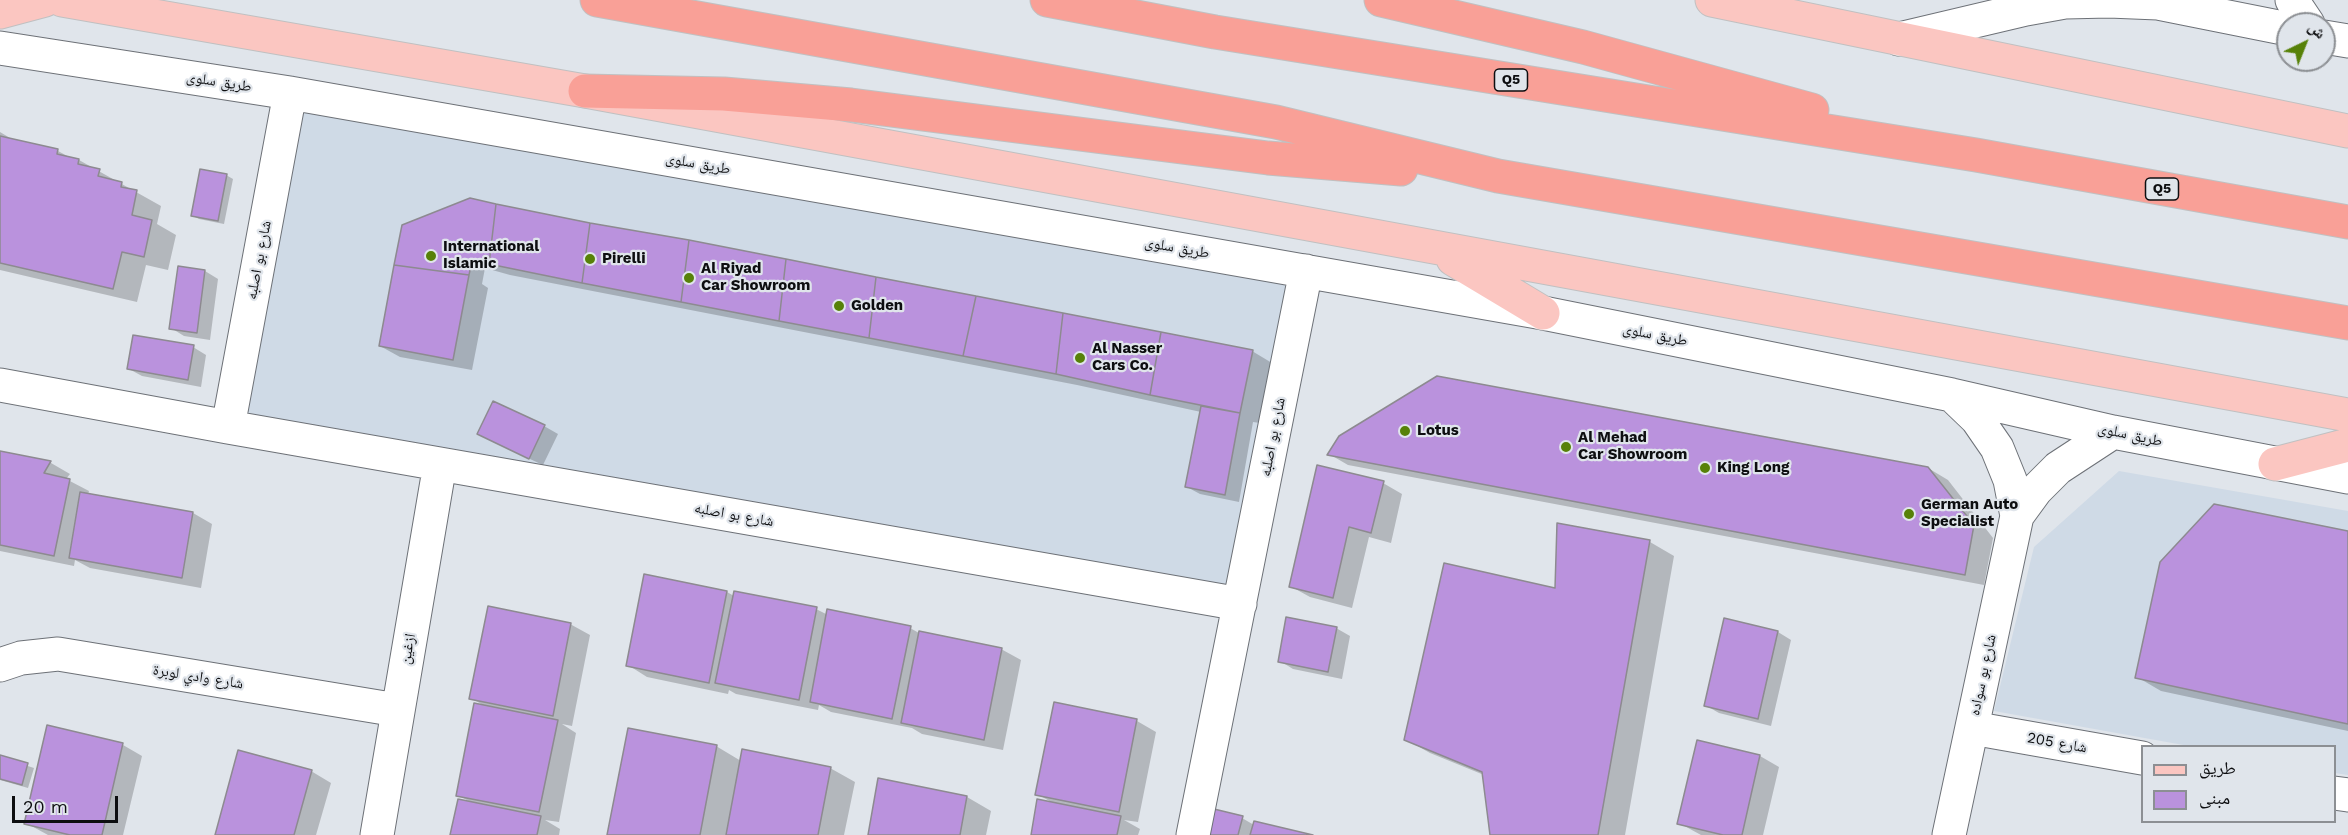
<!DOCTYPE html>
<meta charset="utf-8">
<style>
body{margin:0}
#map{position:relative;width:2348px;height:835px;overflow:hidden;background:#e0e5eb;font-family:"Work Sans","Noto Naskh Arabic",sans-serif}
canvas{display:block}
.legend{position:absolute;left:2141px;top:745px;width:195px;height:78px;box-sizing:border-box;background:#e0e5eb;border:2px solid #8c8f93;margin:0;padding:8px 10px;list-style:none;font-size:18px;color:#0d0e10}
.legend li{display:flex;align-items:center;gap:12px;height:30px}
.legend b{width:30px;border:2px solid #8c8f93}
.north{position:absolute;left:2276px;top:12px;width:60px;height:60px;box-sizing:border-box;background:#e0e5eb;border:2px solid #8c8f93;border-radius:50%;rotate:43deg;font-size:16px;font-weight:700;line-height:24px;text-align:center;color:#0d0e10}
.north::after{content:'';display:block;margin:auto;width:21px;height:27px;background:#578108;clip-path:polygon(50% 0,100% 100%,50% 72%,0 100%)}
.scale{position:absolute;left:12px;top:796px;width:106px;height:27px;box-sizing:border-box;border:3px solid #0d0e10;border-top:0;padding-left:8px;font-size:18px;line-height:21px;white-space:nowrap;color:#0d0e10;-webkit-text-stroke:4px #e0e5eb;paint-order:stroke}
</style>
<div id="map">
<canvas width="2348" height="835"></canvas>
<ul class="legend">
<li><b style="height:8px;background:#fbc6c1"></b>طريق</li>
<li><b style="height:16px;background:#ba92dd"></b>مبنى</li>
</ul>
<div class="north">ش</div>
<div class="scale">20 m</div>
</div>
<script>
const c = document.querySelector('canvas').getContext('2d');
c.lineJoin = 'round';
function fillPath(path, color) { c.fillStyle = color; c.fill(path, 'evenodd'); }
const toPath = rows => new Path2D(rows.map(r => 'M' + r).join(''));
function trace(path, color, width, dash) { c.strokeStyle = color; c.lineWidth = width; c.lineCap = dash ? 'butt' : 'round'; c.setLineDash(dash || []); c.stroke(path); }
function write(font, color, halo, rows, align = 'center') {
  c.font = font + ' "Work Sans","Noto Naskh Arabic",sans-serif'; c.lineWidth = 4.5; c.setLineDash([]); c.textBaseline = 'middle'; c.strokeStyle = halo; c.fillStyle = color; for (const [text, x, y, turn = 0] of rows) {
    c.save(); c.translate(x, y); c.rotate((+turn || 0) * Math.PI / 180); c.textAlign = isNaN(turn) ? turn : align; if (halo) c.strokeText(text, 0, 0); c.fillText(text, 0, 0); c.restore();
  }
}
fillPath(toPath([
 [300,105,1294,279,1234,588,240,420],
 [2119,471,2348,511,2348,775,2335,773,2334,746,2189,746,1994,711,2034,547]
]), '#cfdae6');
fillPath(toPath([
 [0,132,15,141,58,151,71,158,79,160,161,206,157,224,176,235,168,270,146,265,137,302,0,270],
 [226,175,233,179,224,224,199,219,193,216],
 [403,226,1252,351,1272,363,1260,423,1253,422,1239,502,1200,494,1187,487,1201,412,1077,385,510,275,485,268,482,284,488,288,472,370,400,357,380,346],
 [205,271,218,279,210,340,184,336,171,328],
 [193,347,206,355,201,387,142,376,129,369],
 [544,426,558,434,543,465,493,442],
 [0,452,51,463,70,474,66,479,89,491,88,495,193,513,212,524,201,588,90,568,75,560,74,566,0,551],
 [1329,454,1928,468,1948,480,1993,538,1984,585,1348,465],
 [1383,483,1402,494,1391,543,1369,537,1352,608,1310,597,1290,586],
 [1558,525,1650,542,1674,556,1625,835,1492,835,1484,775,1430,753,1405,739,1557,590],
 [2348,532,2348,731,2161,691,2137,677],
 [727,592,734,596,816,609,828,615,910,628,919,633,1001,649,1021,660,1003,750,922,734,912,728,831,712,819,705,818,710,736,694,729,690,728,694,647,677,628,665],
 [1725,620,1778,632,1791,640,1771,726,1719,713,1705,705],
 [570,624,590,635,572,726,562,724,576,733,559,822,545,820,560,829,559,835,452,835,472,803,458,795,486,707,471,698],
 [1336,628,1350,636,1342,679,1293,669,1280,661],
 [1137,721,1156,732,1138,822,1124,820,1140,829,1138,835,1032,835,1053,803,1037,794],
 [1698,741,1760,756,1779,767,1763,835,1701,835,1679,823],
 [123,745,142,756,123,835,48,835,26,823],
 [716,746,741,761,830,768,855,782,844,835,609,835],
 [0,757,34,768,28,788,0,780],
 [311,771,331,783,316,835,217,835],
 [967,797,991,811,986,835,869,835],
 [1242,818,1254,825,1307,835,1209,835]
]), '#0003');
const building = toPath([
 [0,136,58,149,57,154,79,159,78,164,100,169,98,176,122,182,121,187,137,190,132,215,152,220,144,257,122,252,113,289,0,263,0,136],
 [200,169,227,174,218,221,191,216,200,169],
 [470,198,496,204,489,264,472,261,469,275,394,265,402,225,470,198],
 [496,204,590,223,582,283,489,264,496,204],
 [590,223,689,240,681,302,582,283,590,223],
 [689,240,786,259,779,321,681,302,689,240],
 [786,259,876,277,869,338,779,321,786,259],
 [394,265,469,275,453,360,379,346,394,265],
 [178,266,205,270,197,333,169,329,178,266],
 [876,277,976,296,963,356,869,338,876,277],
 [976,296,1063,313,1056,374,963,356,976,296],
 [1063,313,1161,332,1150,395,1056,374,1063,313],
 [1161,332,1253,350,1240,413,1150,395,1161,332],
 [133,335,194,345,188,380,127,369,133,335],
 [1437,376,1928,467,1974,525,1965,575,1327,455,1339,436,1437,376],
 [493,401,545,425,529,459,477,434,493,401],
 [1201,406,1240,413,1225,495,1185,487,1201,406],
 [0,451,51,461,44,473,70,479,54,556,0,545,0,451],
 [1317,465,1384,481,1371,533,1349,527,1333,598,1289,587,1317,465],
 [80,492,193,512,182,578,69,558,80,492],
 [2214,504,2348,531,2348,724,2135,678,2160,562,2214,504],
 [1557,523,1650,540,1598,835,1490,835,1482,772,1404,740,1444,563,1555,588,1557,523],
 [644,574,727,591,709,683,626,666,644,574],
 [734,591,817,607,799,700,715,683,734,591],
 [488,606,571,623,553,716,469,699,488,606],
 [827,609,911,626,892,719,810,702,827,609],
 [1286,617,1337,627,1328,672,1278,662,1286,617],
 [1724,618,1778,631,1758,719,1704,706,1724,618],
 [919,631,1002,648,984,740,901,723,919,631],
 [1054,702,1137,719,1119,812,1035,795,1054,702],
 [474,703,558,720,539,812,456,796,474,703],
 [47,725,123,743,102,835,70,835,24,824,47,725],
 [628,728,717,745,700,835,607,835,628,728],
 [1697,740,1760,755,1742,835,1723,835,1677,824,1697,740],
 [742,749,831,767,818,835,726,835,742,749],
 [238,750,312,770,294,835,215,835,238,750],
 [0,755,28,763,22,785,0,779,0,755],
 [878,778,967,796,960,835,868,835,878,778],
 [458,799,541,816,537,835,450,835,458,799],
 [1037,799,1121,816,1117,835,1031,835,1037,799],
 [1214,809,1243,816,1238,835,1208,835,1214,809],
 [1254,821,1313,835,1250,835,1254,821]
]);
fillPath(building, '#ba92dd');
trace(building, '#8d8a90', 1.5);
const minor = toPath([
 [2292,0,2308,24],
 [2324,37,2348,41],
 [1899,39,2026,9,2065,2,2109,1,2158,3,2288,29],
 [0,48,290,93,1543,313,1952,395,2113,432,2348,477],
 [0,385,228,427,1240,604],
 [1952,395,1977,419,1997,448,2010,480,2017,516],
 [228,427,290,93],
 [0,665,21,658,58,654,397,710],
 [1972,728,2142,758],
 [2334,793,2348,795],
 [377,835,440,464],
 [1193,835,1306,271],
 [1949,835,2017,516,2036,490,2058,468,2113,432]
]);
const major = toPath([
 [62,0,585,91,2348,415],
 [1712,0,2348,131],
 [0,12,45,0],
 [1453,259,1543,313],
 [2275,464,2348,445]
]);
const highway = toPath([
 [597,0,1276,122,1498,176,2348,323],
 [1047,0,1215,32,1976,155,2348,222],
 [1381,0,1583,47,1812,110],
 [585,91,724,94,851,105,1268,158,1401,169]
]);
trace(minor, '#6d7177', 35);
trace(major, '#c0c0c1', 35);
trace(highway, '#c0c0c1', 35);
trace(minor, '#fff', 33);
trace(major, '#fbc6c1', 33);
trace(highway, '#f9a097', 33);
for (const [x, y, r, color] of [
 [431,256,6,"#578108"],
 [590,259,6,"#578108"],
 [689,278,6,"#578108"],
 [839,306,6,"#578108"],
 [1080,358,6,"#578108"],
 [1405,431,6,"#578108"],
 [1566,447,6,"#578108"],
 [1705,468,6,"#578108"],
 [1909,514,6,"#578108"]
]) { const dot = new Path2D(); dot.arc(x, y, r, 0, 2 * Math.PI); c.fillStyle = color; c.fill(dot); trace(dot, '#e0e5eb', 2); }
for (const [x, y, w] of [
 [1511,80,33],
 [2162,189,33]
]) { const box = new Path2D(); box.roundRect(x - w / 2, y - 11, w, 22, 4.5); c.fillStyle = '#e0e5eb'; c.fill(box); trace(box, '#0d0e10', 1.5); }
write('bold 14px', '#0d0e10', null, [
 ["Q5",1511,80],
 ["Q5",2162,189]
]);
write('15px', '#0d0e10', '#e0e5eb', [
 ["طريق سلوى",219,82,9],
 ["طريق سلوى",698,164,10],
 ["طريق سلوى",1177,248,10],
 ["شارع بو اصلبه",259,260,-79],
 ["طريق سلوى",1655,335,11],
 ["طريق سلوى",2130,435,12],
 ["شارع بو اصلبه",1273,437,-79],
 ["شارع بو اصلبه",734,515,10],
 ["ازغين",408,649,-80],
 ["شارع بو سواده",1983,675,-78],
 ["شارع وادي لوبرة",198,677,9],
 ["شارع 205",2057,743,10]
]);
write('bold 15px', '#0d0e10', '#e0e5eb', [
 ["International",443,247],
 ["Islamic",443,264],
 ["Pirelli",602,259],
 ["Al Riyad",701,269],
 ["Car Showroom",701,286],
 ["Golden",851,306],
 ["Al Nasser",1092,349],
 ["Cars Co.",1092,366],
 ["Lotus",1417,431],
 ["Al Mehad",1578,438],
 ["Car Showroom",1578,455],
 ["King Long",1717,468],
 ["German Auto",1921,505],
 ["Specialist",1921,522]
], 'left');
</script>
